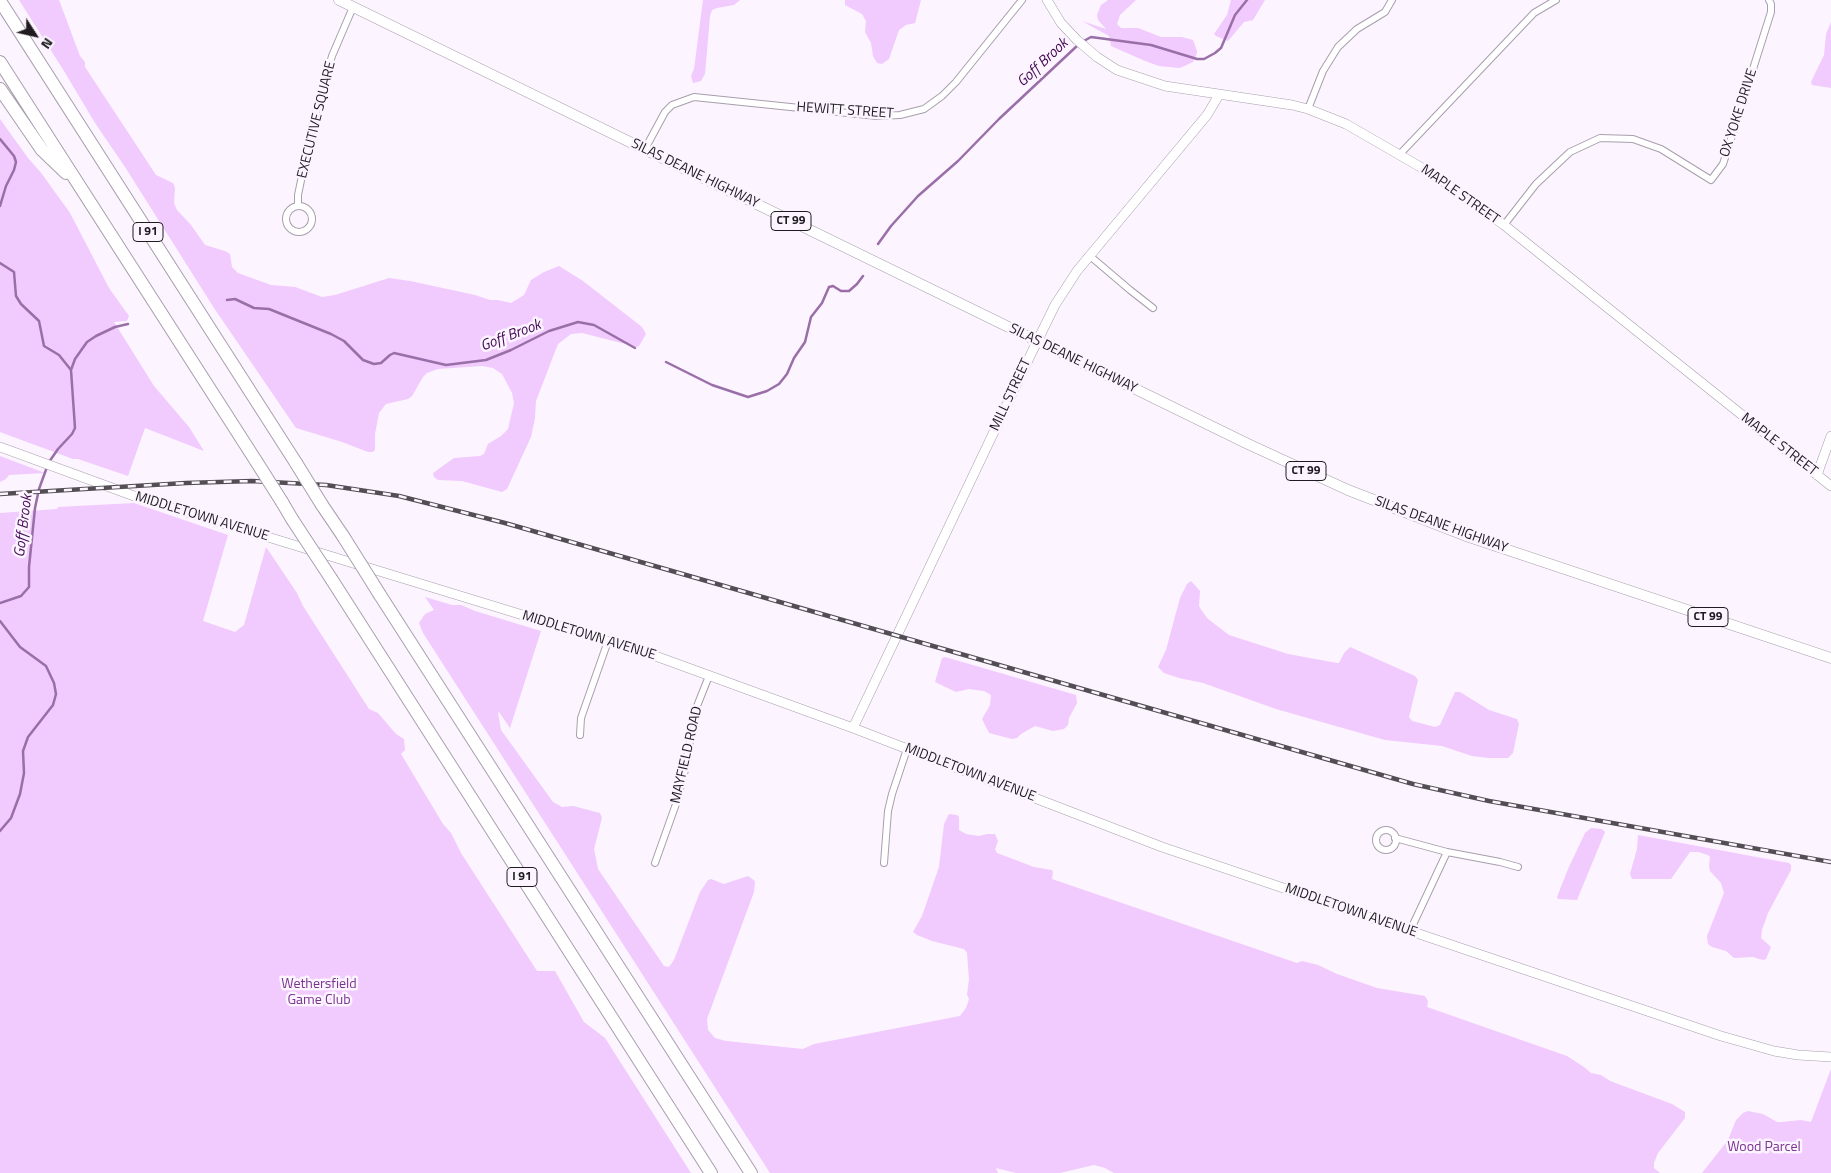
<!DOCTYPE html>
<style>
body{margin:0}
#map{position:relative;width:1831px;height:1173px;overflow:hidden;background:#fcf4ff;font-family:"Titillium Web",sans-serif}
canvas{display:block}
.north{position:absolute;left:10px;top:10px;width:50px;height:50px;-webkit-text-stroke:4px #fcf4ff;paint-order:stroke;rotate:125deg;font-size:14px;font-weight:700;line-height:20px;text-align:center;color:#1f1b20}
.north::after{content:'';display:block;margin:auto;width:18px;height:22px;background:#1f1b20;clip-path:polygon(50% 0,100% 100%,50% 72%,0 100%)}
</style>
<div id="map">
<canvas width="1831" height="1173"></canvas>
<div class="north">N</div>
</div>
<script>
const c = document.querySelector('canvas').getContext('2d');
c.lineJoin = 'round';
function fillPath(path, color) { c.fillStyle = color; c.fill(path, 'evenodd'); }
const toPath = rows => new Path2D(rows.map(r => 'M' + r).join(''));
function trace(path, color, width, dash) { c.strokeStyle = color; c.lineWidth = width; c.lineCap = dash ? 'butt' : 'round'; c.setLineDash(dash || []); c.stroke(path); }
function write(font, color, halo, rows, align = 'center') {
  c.font = font + ' "Titillium Web",sans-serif'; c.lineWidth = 5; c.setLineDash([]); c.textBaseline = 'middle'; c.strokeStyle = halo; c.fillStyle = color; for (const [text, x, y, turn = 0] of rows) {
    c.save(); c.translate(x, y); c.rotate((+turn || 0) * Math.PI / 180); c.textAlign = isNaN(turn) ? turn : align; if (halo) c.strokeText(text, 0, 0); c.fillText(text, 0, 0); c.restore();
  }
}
fillPath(toPath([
 [19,0,59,0,80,56,85,62,85,67,156,175,173,183,175,188,174,203,177,210,191,225,205,245,225,251,230,254,232,267,238,273,271,285,295,287,322,297,335,295,389,278,410,281,475,295,490,300,498,300,511,303,524,295,531,280,544,272,559,266,583,281,642,327,646,334,639,346,637,347,582,333,571,334,558,344,536,401,535,418,531,437,507,489,502,492,462,481,438,480,434,477,433,473,454,458,480,456,484,454,488,444,501,436,508,429,514,403,512,393,502,374,493,368,482,366,438,369,427,373,423,377,412,396,408,399,386,404,379,413,375,434,375,450,373,452,368,452,342,442,296,428,214,308,125,167,95,123,64,71],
 [703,0,740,0,734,5,717,8,712,10,710,16,705,74,701,81,693,83,691,76,694,69],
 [845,0,921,0,915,23,906,25,899,30,889,59,882,64,877,63,873,56,871,43,865,32,866,21,862,14,845,5],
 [1108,0,1136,0,1120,15,1117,24,1121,28,1138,28,1161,37,1182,37,1193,40,1197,51,1196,56,1193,62,1180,68,1159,66,1145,61,1111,46,1109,36,1082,21,1106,29,1098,20,1097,15,1101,5],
 [1231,0,1265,0,1253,20,1244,22,1228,41,1216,36,1214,34,1227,15],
 [1831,22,1831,88,1812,85,1811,82,1824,55,1826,34],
 [0,119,28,158,42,174,70,213,109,288,129,316,127,321,114,322,154,386,189,427,204,451,145,428,128,476,78,459,73,459,0,432],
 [0,456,45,473,9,475,6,479,0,482],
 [134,503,228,535,203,621,235,632,244,625,266,547,297,593,303,606,369,709,378,713,396,734,404,739,405,750,401,754,443,824,451,833,461,853,537,971,555,971,584,1022,605,1038,691,1173,0,1173,0,513,57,509,58,507],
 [1191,581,1200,591,1199,606,1202,611,1208,619,1229,635,1288,654,1337,663,1339,663,1344,653,1350,647,1415,676,1418,680,1409,717,1412,721,1435,727,1440,725,1455,692,1460,692,1489,710,1517,719,1519,724,1513,753,1508,758,1489,758,1472,756,1442,746,1385,740,1276,709,1203,683,1179,678,1164,673,1158,667,1166,650,1180,598,1187,584],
 [425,597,452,605,461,605,475,611,541,631,510,728,499,712,498,713,501,730,553,802,562,807,573,806,600,813,602,818,594,849,598,869,664,966,669,967,674,960,700,892,708,880,711,879,724,884,748,876,755,881,754,892,707,1019,708,1030,715,1038,726,1041,803,1049,814,1044,960,1016,966,1008,969,999,967,995,969,979,967,953,964,949,932,941,917,935,913,932,922,916,939,867,944,824,949,814,957,815,959,817,959,830,966,834,979,836,987,834,995,834,998,841,995,849,997,853,1034,867,1052,870,1053,872,1052,879,1297,963,1302,961,1318,965,1337,974,1377,988,1425,996,1428,1001,1427,1007,1567,1056,1584,1067,1591,1073,1601,1075,1610,1081,1672,1104,1685,1112,1685,1118,1658,1153,1654,1163,1654,1168,1660,1173,1114,1173,1105,1168,1094,1165,1060,1173,1016,1173,996,1168,998,1173,770,1173,423,633,419,623,425,614,434,610],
 [945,657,1076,695,1077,703,1069,718,1068,725,1064,729,1053,731,1035,726,1021,734,1017,738,1012,739,989,733,982,719,990,705,991,695,984,691,969,689,956,692,935,682,942,658],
 [1591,828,1602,829,1605,832,1577,900,1558,899,1557,897,1568,869,1585,833],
 [1638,835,1789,863,1791,865,1791,870,1768,913,1762,930,1761,938,1771,947,1766,959,1763,960,1753,957,1734,958,1726,951,1712,947,1708,944,1707,936,1724,893,1721,883,1710,871,1709,866,1710,857,1708,855,1698,852,1690,852,1671,879,1632,879,1630,874,1637,849],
 [1831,1069,1831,1173,1702,1173,1728,1140,1736,1120,1743,1113,1748,1111,1763,1114,1777,1122,1782,1122,1801,1120,1811,1122]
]), '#f1cafe');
trace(toPath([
 [1082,42,1091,37,1151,45,1197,59,1204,59,1215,53,1221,48,1235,15,1247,0],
 [0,139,14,156,16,162,14,170,6,186,0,206],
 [878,244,891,226,918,196,958,161,999,119,1078,45],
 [0,263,14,272,16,296,21,304,39,321,44,346,59,355,71,370],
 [227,300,235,299,254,308,269,309,331,334,344,341,363,360,374,364,381,363,390,355,394,353,446,365,486,360,511,350,549,331,578,322,594,325,635,348],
 [666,362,712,385,748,397,767,391,779,384,787,374,794,358,805,342,811,317,822,303,829,287,833,286,841,291,849,291,857,284,863,276],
 [49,462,58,449,72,434,75,428,71,370,75,359,87,342,96,336,115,327,128,324],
 [0,603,21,596,29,587,29,567,35,508,39,489,47,467],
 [0,621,20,647,46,666,54,683,56,694,53,705,28,737,23,751,24,773,20,794,11,818,0,831]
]), '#9a6fa8', 2.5);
const street = toPath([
 [1308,109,1323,71,1338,47,1357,29,1385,12,1392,0],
 [645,149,665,112,672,105,694,97,877,116,900,115,924,109,942,96,956,82,1022,0],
 [1400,154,1534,13,1556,0],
 [298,206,298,195,310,137,320,97,332,56,353,7],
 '286 219a13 13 0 1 1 26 0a13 13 0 1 1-26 0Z',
 [1504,225,1536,184,1570,152,1600,138,1633,139,1661,149,1711,180,1723,164,1771,12,1771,4,1769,0],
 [1090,256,1130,290,1153,308],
 [580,735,581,718,608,641],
 '1376 840a10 10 0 1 1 20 0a10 10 0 1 1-20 0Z',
 [1395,838,1447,852],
 [655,863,676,804,685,770,695,711,709,676],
 [884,863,888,811,892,794,907,749],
 [1410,931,1447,852,1500,862,1518,867]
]);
const secondary = toPath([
 [1047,0,1061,23,1077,40,1097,57,1117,70,1165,86,1292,105,1308,109,1346,124,1436,176,1504,225,1831,486],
 [0,447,134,496,650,654,853,728,1162,847,1721,1036,1774,1051,1798,1055,1831,1057],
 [1817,475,1831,436],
 [853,728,1030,356,1055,305,1077,271,1207,115,1219,95]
]);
const primary = toPath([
 [339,0,1248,444,1348,490,1469,537,1831,658]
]);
const highway = toPath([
 [0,1,296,463],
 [0,62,256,461],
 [0,89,42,150,66,173],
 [282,502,292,519],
 [322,505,343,536],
 [332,580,711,1173],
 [380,595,751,1173]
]);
trace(street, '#a89fac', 8);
trace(secondary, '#a89fac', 10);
trace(primary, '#a89fac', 11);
trace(highway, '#a89fac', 14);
trace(street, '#fff', 6);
trace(secondary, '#fff', 9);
trace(primary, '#fff', 10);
trace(highway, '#fff', 12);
const rail = toPath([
 [0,494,186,483,252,481,326,485,399,496,505,523,1413,784,1489,801,1831,862]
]);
trace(rail, '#534e54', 4.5);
trace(rail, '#fcf4ff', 2.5, [8]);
const highwayBridge = toPath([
 [256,461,282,502],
 [296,463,322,505],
 [292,519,332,580],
 [343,536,380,595]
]);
trace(highwayBridge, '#a89fac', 14, []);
trace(highwayBridge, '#fff', 12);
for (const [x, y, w] of [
 [791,221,40],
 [148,232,30],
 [1306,471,40],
 [1708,617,40],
 [522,877,30]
]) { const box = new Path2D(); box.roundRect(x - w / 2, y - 9.5, w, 19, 4); c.fillStyle = '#fcf4ff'; c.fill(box); trace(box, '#1f1b20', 1); }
write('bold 12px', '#1f1b20', null, [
 ["CT 99",791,221],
 ["I 91",148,232],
 ["CT 99",1306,471],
 ["CT 99",1708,617],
 ["I 91",522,877]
]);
write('14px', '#1f1b20', '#fcf4ff', [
 ["HEWITT STREET",845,111,4],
 ["OX YOKE DRIVE",1739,113,-72],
 ["EXECUTIVE SQUARE",317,120,-76],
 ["SILAS DEANE HIGHWAY",695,174,26],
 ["MAPLE STREET",1460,195,35],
 ["SILAS DEANE HIGHWAY",1073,359,26],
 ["MILL STREET",1011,395,-65],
 ["MAPLE STREET",1779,445,38],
 ["MIDDLETOWN AVENUE",202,517,17],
 ["SILAS DEANE HIGHWAY",1441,525,20],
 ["MIDDLETOWN AVENUE",589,636,17],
 ["MAYFIELD ROAD",687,755,-77],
 ["MIDDLETOWN AVENUE",970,773,21],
 ["MIDDLETOWN AVENUE",1351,911,19]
]);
write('14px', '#7a338f', '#fcf4ff', [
 ["Wethersfield",319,985],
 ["Game Club",319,1001],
 ["Wood Parcel",1764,1148]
]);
write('italic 15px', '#410851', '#fcf4ff', [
 ["Goff Brook",1043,63,-43],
 ["Goff Brook",511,336,-21],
 ["Goff Brook",24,526,-83]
]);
</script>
